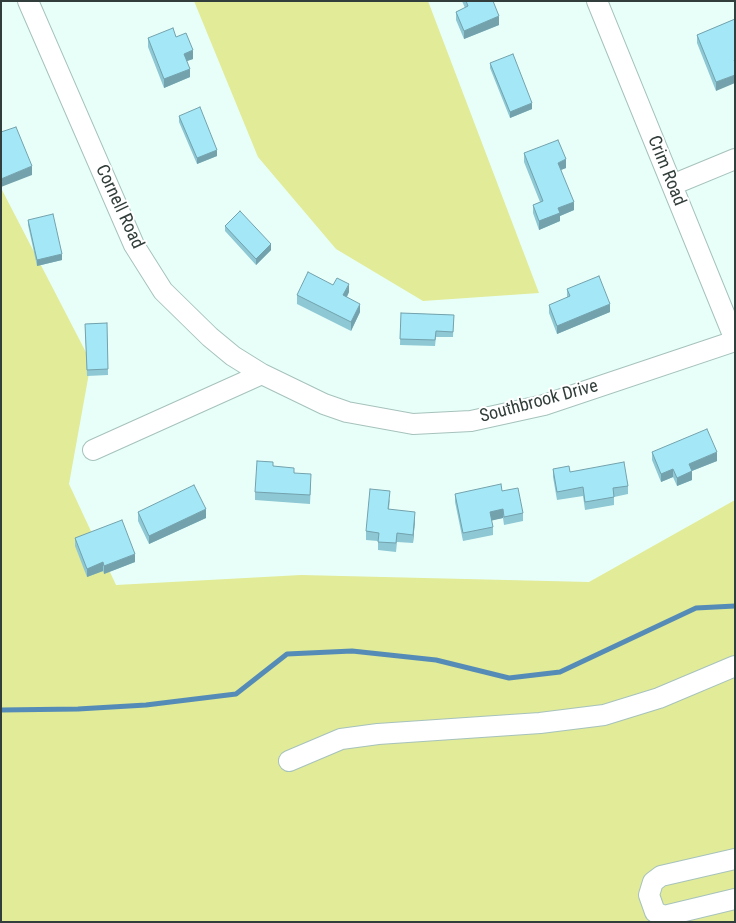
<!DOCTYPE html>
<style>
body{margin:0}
#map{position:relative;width:736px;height:923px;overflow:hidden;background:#e8fff9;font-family:"Roboto Condensed",sans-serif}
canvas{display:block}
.frame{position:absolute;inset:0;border:2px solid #323e3b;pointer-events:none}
</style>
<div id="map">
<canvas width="736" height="923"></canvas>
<div class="frame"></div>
</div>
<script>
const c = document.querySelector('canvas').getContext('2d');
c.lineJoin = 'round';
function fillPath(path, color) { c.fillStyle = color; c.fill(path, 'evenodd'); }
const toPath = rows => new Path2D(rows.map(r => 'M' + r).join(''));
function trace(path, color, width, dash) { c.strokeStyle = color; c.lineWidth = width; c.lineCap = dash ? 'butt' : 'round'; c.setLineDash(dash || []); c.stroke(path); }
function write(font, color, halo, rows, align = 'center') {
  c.font = font + ' "Roboto Condensed",sans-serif'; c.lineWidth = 4; c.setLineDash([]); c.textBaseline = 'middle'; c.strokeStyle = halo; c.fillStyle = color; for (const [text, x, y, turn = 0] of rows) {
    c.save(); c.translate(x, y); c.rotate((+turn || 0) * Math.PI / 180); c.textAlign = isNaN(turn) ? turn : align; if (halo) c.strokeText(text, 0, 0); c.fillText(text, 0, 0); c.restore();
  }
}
fillPath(toPath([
 [194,1,428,1,539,293,423,301,336,249,258,157],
 [1,188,91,362,69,484,116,585,301,575,589,582,735,500,735,922,1,922]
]), '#e2eb97');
trace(toPath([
 [1,710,78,709,146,705,236,694,287,654,352,651,436,660,509,678,560,672,696,608,735,606]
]), '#558cb7', 5);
const minor = toPath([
 [28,1,134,245,163,291,210,337,233,356,262,374],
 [597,1,735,340],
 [672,185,735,159],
 [93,450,262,374,324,404,347,412,413,424,471,421,544,405,735,341],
 [289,761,341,739,378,734,540,723,604,715,659,698,735,666],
 [735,859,661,876,653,882,649,895,655,912,664,916,735,899]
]);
trace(minor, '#a6c2bc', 22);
trace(minor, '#fff', 20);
fillPath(toPath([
 [462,1,493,1,499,25,464,39,456,20,456,12,465,8],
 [735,19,716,91,697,43,697,35],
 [176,37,193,59,187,61,190,77,164,88,148,47,148,38],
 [490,63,532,109,510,118,490,68],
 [179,116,217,156,197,164,179,122],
 [524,153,566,168,561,170,574,210,560,216,560,221,539,230,533,213,533,205,540,202,524,162],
 [28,220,62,260,37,266,28,225],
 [225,226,271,250,256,265,225,231],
 [333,285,349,292,347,297,360,312,351,331,297,304,297,295],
 [567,289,610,312,557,334,549,313,549,305,567,298],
 [401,313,454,315,453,337,436,337,435,346,400,345],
 [107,323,108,375,87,376,85,324],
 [652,452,717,461,692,471,692,480,677,486,673,477,661,482,652,460],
 [273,467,294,473,311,483,310,504,255,500,255,492],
 [553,469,570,472,628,486,628,494,614,497,614,505,585,510,583,496,557,500,553,477],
 [502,491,523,513,523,521,504,525,503,518,491,520,493,527,493,535,463,541,455,502,455,494],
 [390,499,389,509,415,520,413,543,397,542,396,552,378,550,378,541,366,540,366,531],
 [138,512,206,518,149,544,138,521],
 [75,538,135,562,104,574,103,571,87,577,75,546]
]), '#8dc8d4');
fillPath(toPath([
 [499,16,499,25,464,39,464,31],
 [193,50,193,59,184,62,184,54],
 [190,69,190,77,164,88,164,79],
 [735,75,735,83,716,91,716,82],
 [532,103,532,109,510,118,510,112],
 [217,150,217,156,197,164,197,158],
 [566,159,566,168,558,171,558,163],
 [32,166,32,175,1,187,1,179],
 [574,202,574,210,560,216,560,221,539,230,539,221,558,208],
 [271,244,271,250,256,265,256,259],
 [62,254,62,260,37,266,37,260],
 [349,284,349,292,343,304,343,295],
 [360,304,360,312,351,331,351,322],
 [610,304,610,312,557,334,557,326],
 [717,452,717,461,689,472,689,464],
 [673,469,673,477,661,482,661,474],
 [692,471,692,480,677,486,677,478],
 [206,509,206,518,149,544,149,536],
 [503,509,503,518,490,521,490,512],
 [415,512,415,520,413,543,413,535],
 [135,554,135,562,104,574,104,566],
 [103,562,103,571,87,577,87,569]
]), '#73a2ad');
const building = toPath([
 [466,1,493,1,499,16,464,31,456,12,468,6,466,1],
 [735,19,735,59,734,60,735,62,735,75,716,82,697,35,735,19],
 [173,28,176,37,186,33,193,50,184,54,190,69,164,79,148,38,173,28],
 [513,54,532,103,510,112,490,63,513,54],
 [200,107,217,150,197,158,179,116,200,107],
 [16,127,32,166,1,179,1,132,16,127],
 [558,140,566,159,558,163,574,202,558,208,560,213,539,221,533,205,543,201,524,153,558,140],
 [240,211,271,244,256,259,225,226,240,211],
 [53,214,62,254,37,260,28,220,53,214],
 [308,272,333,285,337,278,349,284,343,295,360,304,351,322,297,295,308,272],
 [599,276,610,304,557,326,549,305,570,296,567,289,599,276],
 [401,313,454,315,453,332,436,331,435,340,400,339,401,313],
 [107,323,108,369,87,370,85,324,107,323],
 [707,429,717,452,689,464,692,471,677,478,673,469,661,474,652,452,707,429],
 [257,461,273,462,273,466,294,468,294,473,311,474,310,495,255,492,257,461],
 [624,462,628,486,613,488,614,497,585,502,583,487,557,492,553,469,569,466,570,472,624,462],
 [501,484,502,491,518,488,523,513,504,517,503,509,490,512,493,527,463,533,455,494,501,484],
 [194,485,206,509,149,536,138,512,194,485],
 [370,489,390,491,388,509,415,512,413,535,397,533,396,543,378,542,379,533,366,531,370,489],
 [122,520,135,554,104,566,103,562,87,569,75,538,122,520]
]);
fillPath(building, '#a4e8f7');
trace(building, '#73a2ad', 1);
write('18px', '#323e3b', '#fff', [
 ["Crim Road",666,171,68],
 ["Cornell Road",119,207,65],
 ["Southbrook Drive",539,402,-15]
]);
</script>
